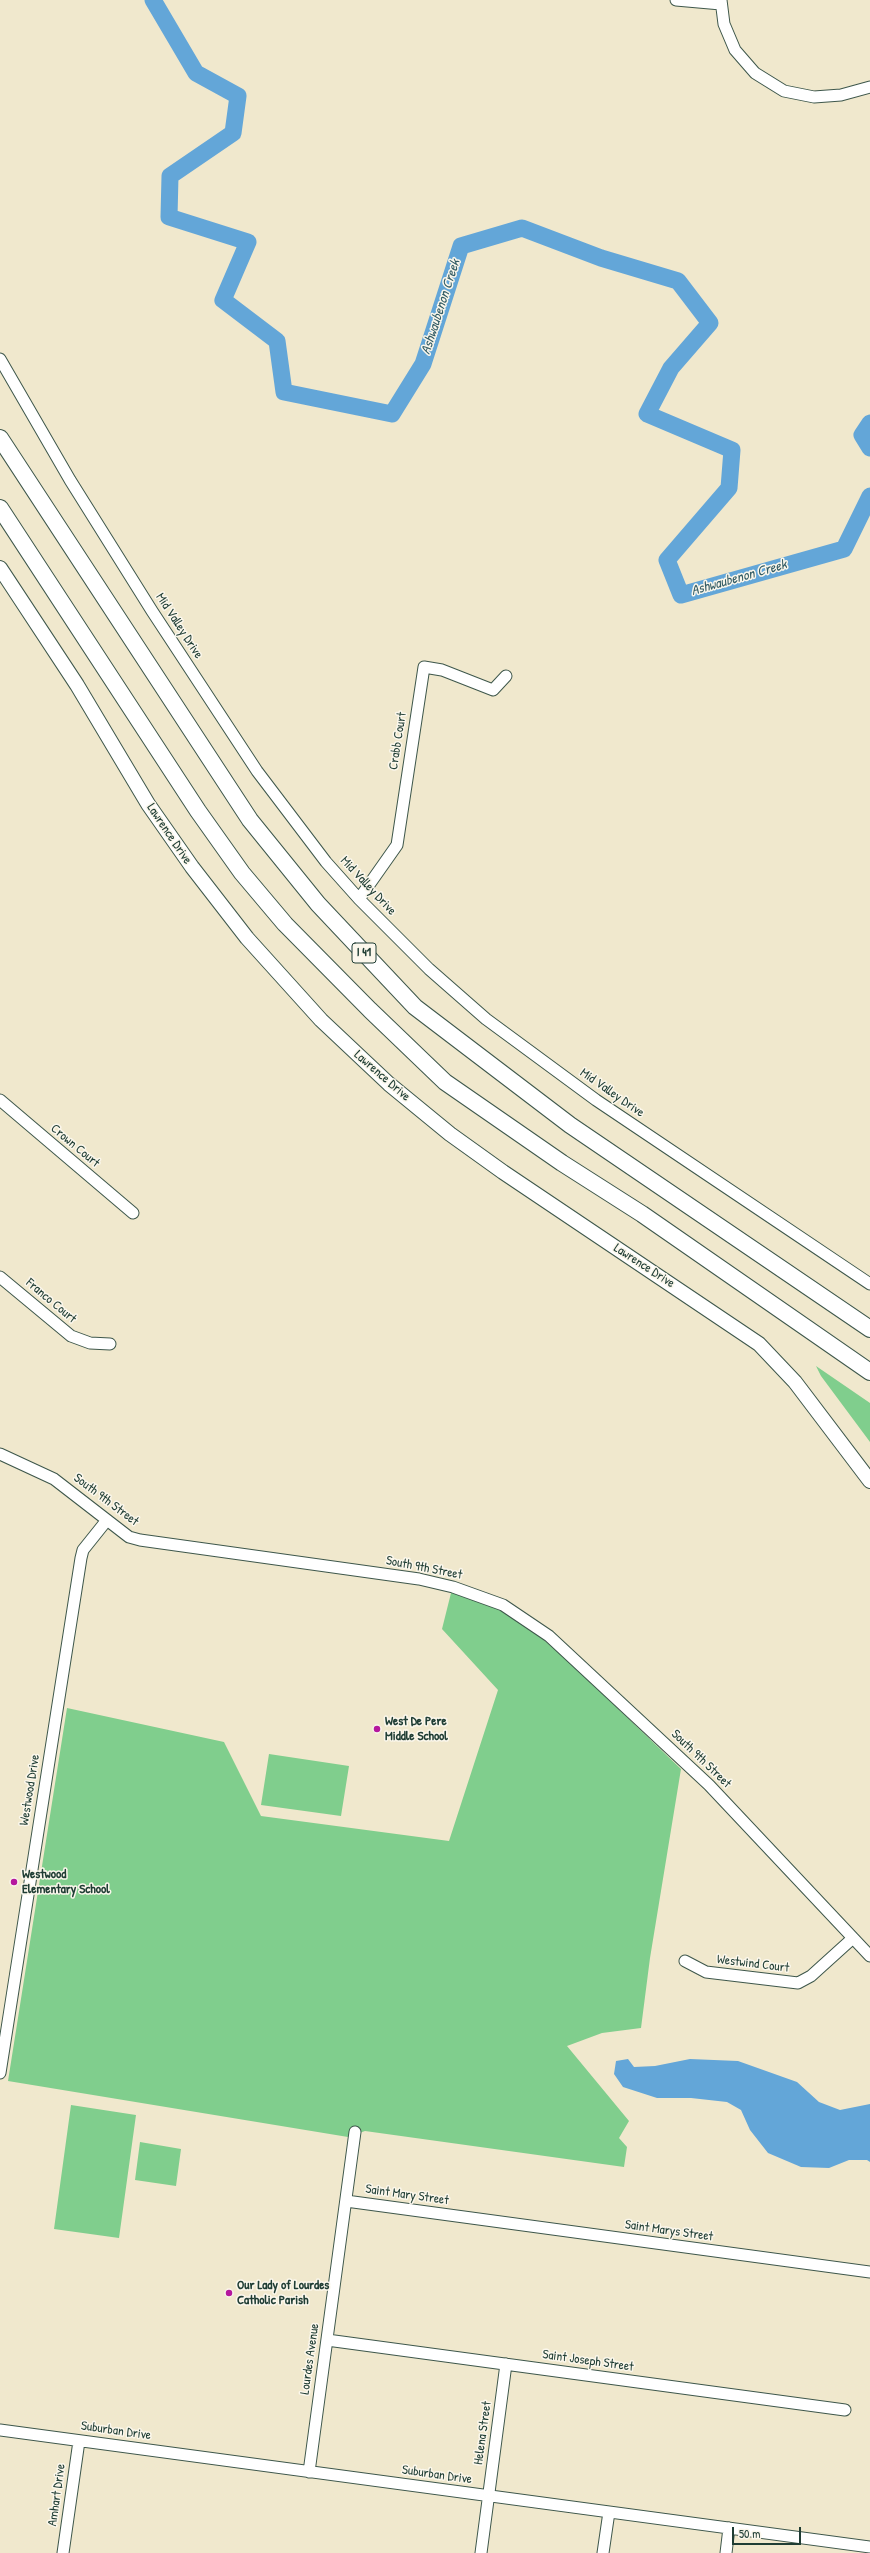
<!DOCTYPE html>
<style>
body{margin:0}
#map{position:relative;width:870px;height:2553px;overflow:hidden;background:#f0e8cd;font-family:"Patrick Hand",sans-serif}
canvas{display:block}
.scale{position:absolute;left:732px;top:2527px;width:69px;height:18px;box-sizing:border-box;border:2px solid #1f3d34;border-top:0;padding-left:5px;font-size:12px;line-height:14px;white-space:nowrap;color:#1f3d34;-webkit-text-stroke:3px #fbf7ec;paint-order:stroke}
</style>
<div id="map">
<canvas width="870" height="2553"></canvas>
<div class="scale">50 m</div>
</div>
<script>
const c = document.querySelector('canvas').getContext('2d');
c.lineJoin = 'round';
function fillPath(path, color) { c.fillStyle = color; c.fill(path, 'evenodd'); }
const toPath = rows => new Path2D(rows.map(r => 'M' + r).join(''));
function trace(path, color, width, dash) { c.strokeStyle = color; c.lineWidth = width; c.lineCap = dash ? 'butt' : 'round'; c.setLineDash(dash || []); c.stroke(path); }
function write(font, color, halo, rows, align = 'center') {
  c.font = font + ' "Patrick Hand",sans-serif'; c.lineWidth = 3; c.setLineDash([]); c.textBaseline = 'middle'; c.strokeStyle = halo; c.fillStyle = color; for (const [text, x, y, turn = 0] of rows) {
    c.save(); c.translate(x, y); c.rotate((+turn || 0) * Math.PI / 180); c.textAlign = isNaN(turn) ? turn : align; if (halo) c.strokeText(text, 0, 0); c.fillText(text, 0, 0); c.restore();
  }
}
fillPath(toPath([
 [816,1366,870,1403,870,1442,821,1376],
 [452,1589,495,1605,518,1618,563,1656,681,1769,650,1958,641,2028,602,2033,567,2046,629,2121,619,2138,627,2147,624,2167,365,2131,348,2137,8,2081,67,1708,224,1742,261,1816,449,1841,498,1690,442,1629],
 [269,1754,349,1766,341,1816,261,1805],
 [71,2105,136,2115,119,2238,54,2229],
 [140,2142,181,2149,176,2186,135,2180]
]), '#80ce8d');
fillPath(toPath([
 [628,2059,634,2067,655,2066,690,2059,738,2061,797,2082,819,2102,840,2110,870,2104,870,2162,867,2160,849,2160,829,2168,801,2167,768,2153,750,2130,741,2110,727,2102,691,2098,657,2098,623,2087,614,2074,616,2061]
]), '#63a6d8');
trace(toPath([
 [153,0,196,73,238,96,233,133,170,176,169,217,248,242,223,300,277,341,284,392,392,414,423,364,461,246,522,228,601,258,678,281,710,323,671,368,647,414,732,450,729,488,667,560,681,595,844,549,870,496],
 [870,423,862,435,870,448]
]), '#63a6d8', 17);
const minor = toPath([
 [676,0,721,4],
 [721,0,724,24,735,50,755,73,784,91,814,97,841,95,870,87],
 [0,359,70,480,152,611,257,771,326,862,359,899,429,969,486,1019,596,1100,870,1284],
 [359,899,397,845,424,667,442,670,493,690,506,676],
 [0,1100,133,1213],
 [0,1277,71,1336,90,1343,110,1344],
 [0,1454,54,1479,129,1537,140,1540,419,1579,453,1587,503,1605,549,1636,709,1785,870,1956],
 [685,1961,706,1972,798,1983,811,1976,853,1938],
 [0,2073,81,1558,83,1550,107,1520],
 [346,2201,870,2272],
 [327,2340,845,2410],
 [0,2430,870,2547],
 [309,2472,355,2132],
 [63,2553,79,2441],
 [481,2553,506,2364],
 [603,2553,609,2512],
 [726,2553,729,2528]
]);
const major = toPath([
 [0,568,77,685,148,804,192,867,247,938,321,1020,389,1084,450,1134,503,1172,759,1344,795,1382,870,1481]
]);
const highway = toPath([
 [0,438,250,820,318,904,415,1007,570,1125,870,1329],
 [0,508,198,811,242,873,285,924,370,1010,445,1082,562,1163,642,1214,870,1372]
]);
trace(minor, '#3e574b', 13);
trace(major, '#3e574b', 16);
trace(highway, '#3e574b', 18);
trace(minor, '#fff', 11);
trace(major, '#fff', 14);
trace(highway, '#fff', 16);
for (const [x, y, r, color] of [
 [377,1729,4,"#b5179e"],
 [14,1882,4,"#b5179e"],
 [229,2293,4,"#b5179e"]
]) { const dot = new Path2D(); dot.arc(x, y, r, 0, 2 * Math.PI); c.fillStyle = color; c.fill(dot); trace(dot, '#fbf7ec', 1.5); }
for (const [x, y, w] of [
 [364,953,24]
]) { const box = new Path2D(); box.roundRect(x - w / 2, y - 10, w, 20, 3); c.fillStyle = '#fbf7ec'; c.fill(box); trace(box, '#1f3d34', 1); }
write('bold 12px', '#1f3d34', null, [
 ["I 41",364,953]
]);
write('13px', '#1f3d34', '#fbf7ec', [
 ["Mid Valley Drive",179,626,57],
 ["Crabb Court",398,741,-81],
 ["Lawrence Drive",169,834,56],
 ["Mid Valley Drive",368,886,47],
 ["Lawrence Drive",382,1076,41],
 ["Mid Valley Drive",612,1093,35],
 ["Crown Court",75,1146,40],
 ["Lawrence Drive",644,1266,33],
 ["Franco Court",51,1301,40],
 ["South 9th Street",106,1500,37],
 ["South 9th Street",424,1568,11],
 ["South 9th Street",701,1759,44],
 ["Westwood Drive",30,1790,-81],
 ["Westwind Court",753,1964,7],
 ["Saint Mary Street",407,2195,8],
 ["Saint Marys Street",669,2231,8],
 ["Lourdes Avenue",310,2359,-82],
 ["Saint Joseph Street",588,2361,8],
 ["Suburban Drive",116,2431,8],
 ["Helena Street",483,2433,-82],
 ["Suburban Drive",437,2475,8],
 ["Amhart Drive",57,2495,-82]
]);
write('bold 13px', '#1f3d34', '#fbf7ec', [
 ["West De Pere",385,1722],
 ["Middle School",385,1737],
 ["Westwood",22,1875],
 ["Elementary School",22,1890],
 ["Our Lady of Lourdes",237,2286],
 ["Catholic Parish",237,2301]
], 'left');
write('italic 14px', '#335c65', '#fbf7ec', [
 ["Ashwaubenon Creek",441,307,-72],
 ["Ashwaubenon Creek",739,578,-16]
]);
</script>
